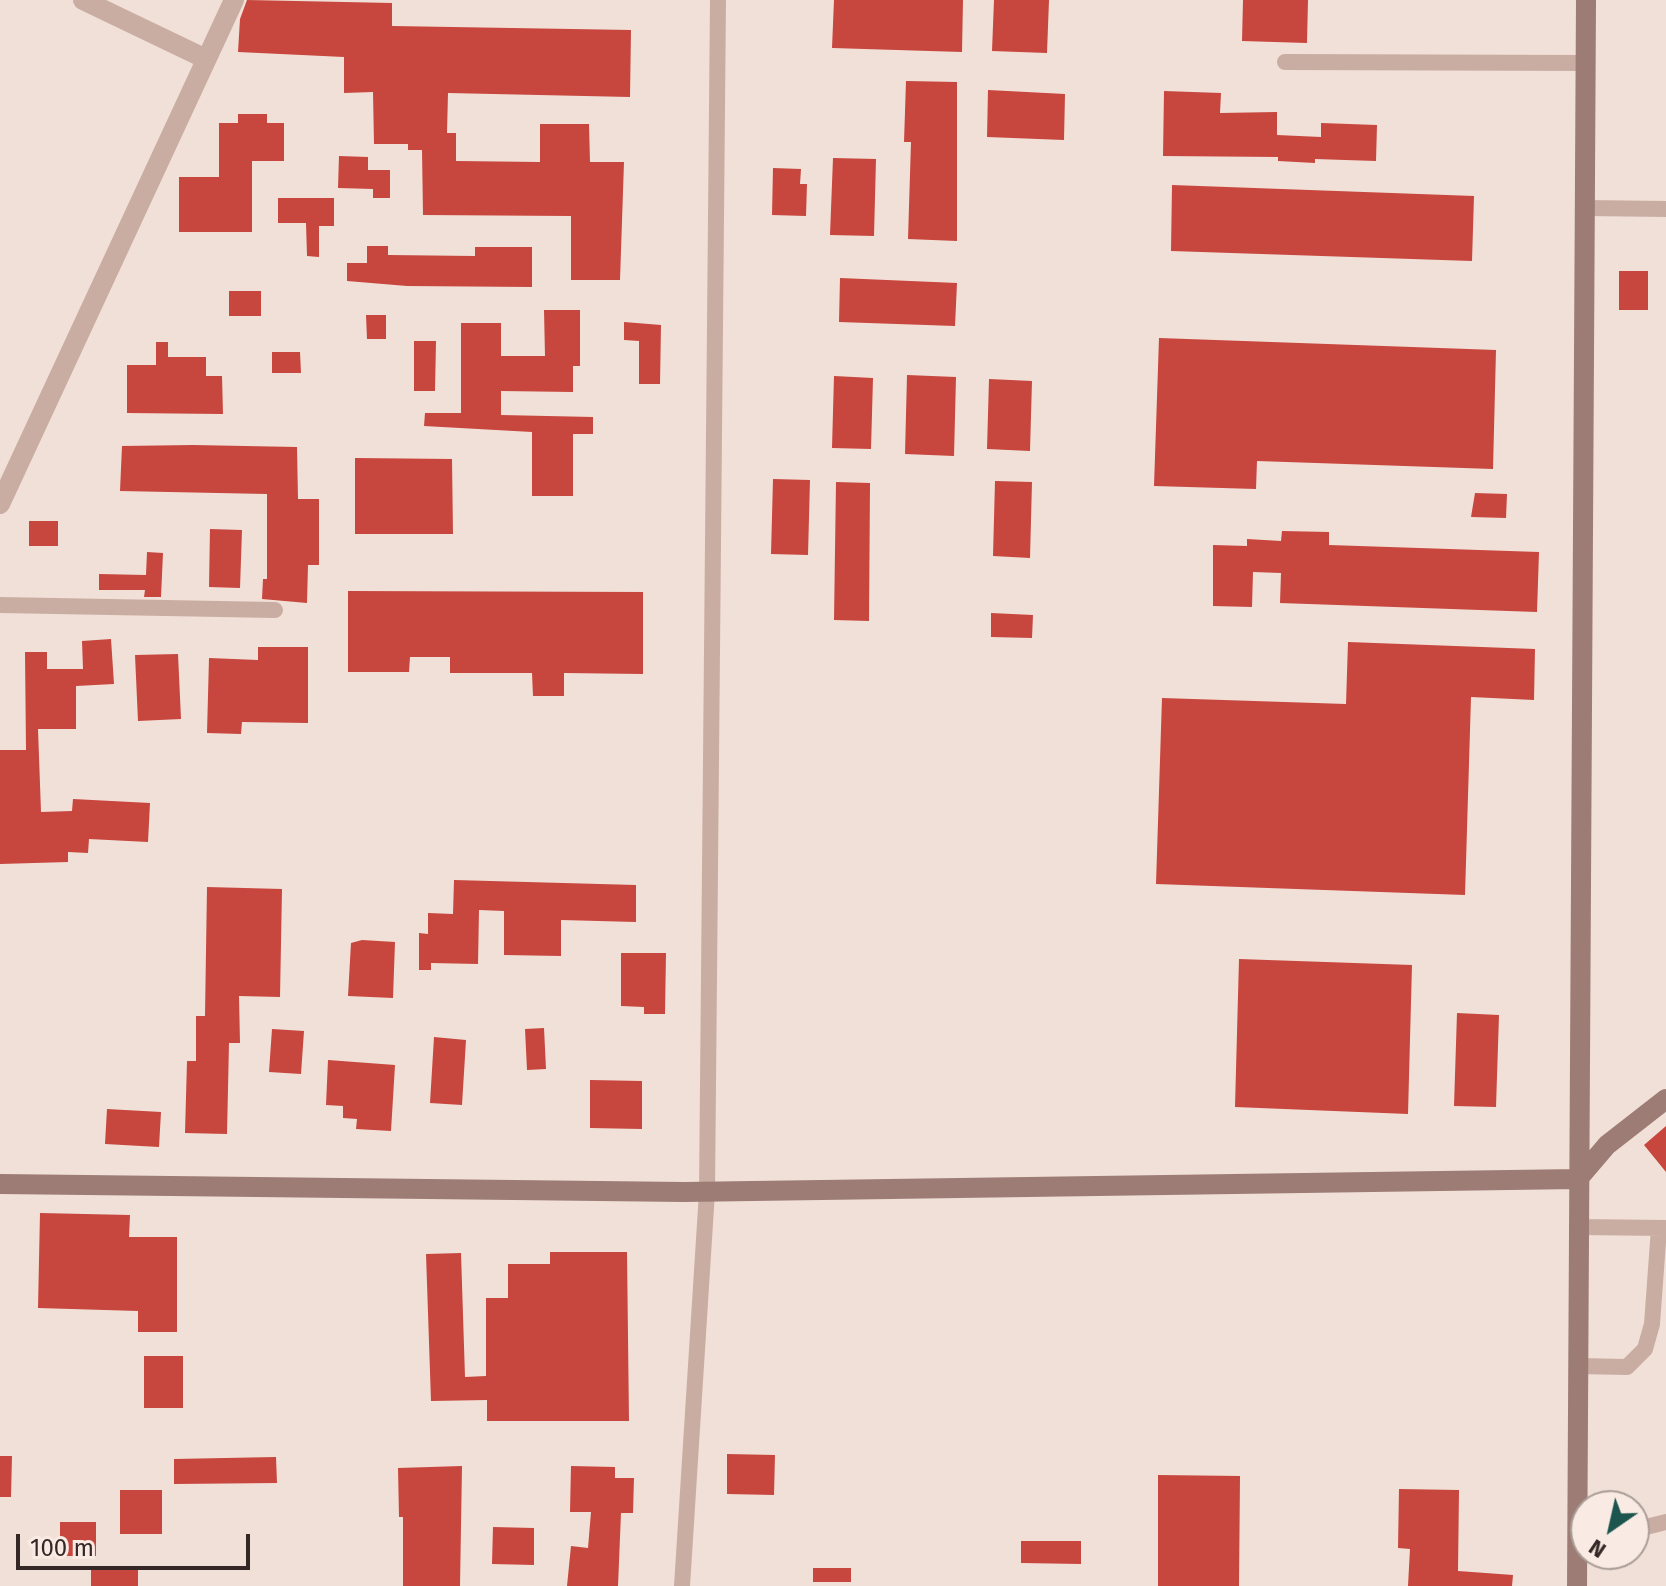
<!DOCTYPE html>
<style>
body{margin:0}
#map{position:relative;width:1666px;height:1586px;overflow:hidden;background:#f1e0d7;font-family:"Fira Sans",sans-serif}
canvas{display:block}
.north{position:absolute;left:1570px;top:1490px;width:80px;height:80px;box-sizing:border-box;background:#f9ebe3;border:2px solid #aa9d97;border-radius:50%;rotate:214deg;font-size:22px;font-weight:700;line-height:32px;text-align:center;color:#342725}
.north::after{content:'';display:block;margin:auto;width:28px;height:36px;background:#1b554e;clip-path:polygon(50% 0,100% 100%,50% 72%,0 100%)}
.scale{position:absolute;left:16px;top:1534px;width:234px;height:36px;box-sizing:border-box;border:4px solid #342725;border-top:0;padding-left:10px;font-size:24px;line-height:28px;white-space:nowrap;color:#342725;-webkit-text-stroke:6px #f9ebe3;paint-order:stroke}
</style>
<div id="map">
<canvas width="1666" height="1586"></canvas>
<div class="north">N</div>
<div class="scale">100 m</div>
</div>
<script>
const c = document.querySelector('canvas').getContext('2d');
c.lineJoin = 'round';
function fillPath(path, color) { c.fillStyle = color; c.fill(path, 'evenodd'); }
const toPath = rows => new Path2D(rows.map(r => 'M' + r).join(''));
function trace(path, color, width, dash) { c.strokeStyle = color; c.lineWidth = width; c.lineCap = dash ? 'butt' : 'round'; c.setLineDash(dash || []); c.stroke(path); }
fillPath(toPath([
 [247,0,392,3,392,26,631,30,630,97,448,93,447,133,456,133,456,161,540,162,540,124,589,124,590,162,624,162,620,280,571,280,571,216,423,215,422,150,408,150,408,144,374,144,373,92,344,93,344,57,238,52,240,19],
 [834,0,963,0,962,52,832,48],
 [994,0,1049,0,1047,53,992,51],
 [1243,0,1308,0,1307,43,1242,41],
 [906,81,957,82,957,241,908,239,911,142,904,142],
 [988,90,1065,94,1064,140,987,137],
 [1164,91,1221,93,1220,113,1277,112,1277,135,1321,137,1321,123,1377,125,1376,161,1315,159,1315,163,1278,161,1278,157,1163,156],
 [238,114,267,114,267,123,284,123,284,161,252,161,252,232,179,232,179,177,219,177,219,123,238,123],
 [339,156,368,157,368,170,390,170,390,198,373,198,373,189,338,188],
 [833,158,876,159,874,236,830,235],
 [773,168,801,169,800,184,807,184,806,216,772,215],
 [1172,185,1474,196,1472,261,1171,251],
 [278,198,334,198,334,226,319,226,319,257,307,256,306,223,278,223],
 [367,246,388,246,388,255,475,256,475,247,532,247,532,287,407,286,347,281,347,263,367,263],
 [1619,271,1648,271,1648,310,1619,310],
 [840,278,957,283,955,326,839,322],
 [229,291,261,291,261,316,229,316],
 [544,310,580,310,580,366,573,366,573,392,501,391,501,415,593,417,593,434,573,434,573,496,532,496,532,432,424,426,425,413,461,413,461,323,501,323,501,356,545,356],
 [366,315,386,315,386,339,367,339],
 [624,322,661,325,660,384,639,384,639,341,624,340],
 [1159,338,1496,350,1493,469,1257,461,1256,489,1154,486],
 [414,341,436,341,435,391,414,391],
 [156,342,168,342,168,357,206,357,206,376,222,376,223,414,127,413,127,365,156,365],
 [272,352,300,352,301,373,272,373],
 [907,375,956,377,954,456,905,454],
 [834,376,873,378,871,449,832,448],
 [989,379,1032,381,1030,451,987,449],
 [193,445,297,447,298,499,319,499,319,565,308,565,307,603,262,599,263,579,267,579,267,494,120,491,122,446],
 [355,458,452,459,453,534,355,534],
 [773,479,810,480,808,555,771,554],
 [995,481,1032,482,1030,558,993,556],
 [836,482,870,483,869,621,834,620],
 [1475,493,1507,494,1506,518,1471,517],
 [29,521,58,521,58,546,29,546],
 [210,529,242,530,240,588,209,587],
 [1282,531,1329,532,1329,545,1539,552,1537,612,1280,603,1281,573,1253,572,1252,607,1213,606,1213,545,1247,546,1247,539,1281,541],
 [147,552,163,553,161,597,144,597,145,590,99,590,99,574,146,575],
 [348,591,643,592,643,674,564,673,564,696,533,696,532,673,450,673,450,657,410,657,409,672,348,672],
 [991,613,1033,615,1032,638,991,637],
 [111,639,114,684,76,686,76,729,38,729,41,812,72,811,73,799,150,803,148,842,89,839,88,853,68,852,68,862,0,864,0,750,26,750,25,652,47,652,47,669,83,669,82,641],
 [1348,642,1535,649,1534,700,1471,697,1465,895,1156,884,1162,698,1346,704],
 [258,647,308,647,308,723,242,722,241,734,207,733,209,658,258,660],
 [178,654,181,719,138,721,135,655],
 [454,880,636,885,636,922,561,920,561,956,504,955,504,911,479,910,478,964,431,963,431,970,419,970,419,933,428,934,428,913,453,914],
 [207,887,282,889,280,997,239,996,240,1043,229,1043,227,1134,185,1133,187,1061,196,1061,196,1016,205,1016],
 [362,940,395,942,393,998,348,996,351,943],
 [621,953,666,953,665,1014,644,1014,644,1007,621,1006],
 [1239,959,1412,965,1408,1114,1235,1107],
 [1457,1013,1499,1015,1496,1107,1454,1106],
 [544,1028,546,1069,527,1070,525,1029],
 [272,1029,304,1031,301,1074,269,1072],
 [434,1037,466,1040,462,1105,430,1103],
 [328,1060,395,1065,391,1131,356,1129,357,1119,343,1118,343,1106,326,1105],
 [590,1080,642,1081,642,1129,590,1128],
 [107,1109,161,1112,159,1147,105,1144],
 [1666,1126,1666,1172,1644,1145],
 [40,1213,130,1215,129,1237,177,1237,177,1332,138,1332,138,1311,38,1308],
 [550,1252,627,1252,629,1421,487,1421,487,1400,431,1401,426,1254,461,1253,465,1377,486,1376,486,1298,508,1298,508,1264,550,1264],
 [144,1356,183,1356,183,1408,144,1408],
 [727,1454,775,1455,774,1495,727,1494],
 [0,1456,12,1456,11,1497,0,1497],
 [276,1457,277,1483,174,1484,174,1459],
 [462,1466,460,1586,403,1586,403,1517,399,1517,398,1468],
 [571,1466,615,1467,615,1478,634,1478,633,1513,621,1513,618,1586,567,1586,571,1546,588,1548,591,1512,570,1512],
 [1158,1475,1240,1476,1239,1586,1158,1586],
 [1399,1489,1459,1490,1458,1571,1513,1575,1512,1586,1408,1586,1410,1549,1398,1548],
 [120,1490,162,1490,162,1534,120,1534],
 [60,1522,96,1522,96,1556,60,1556],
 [493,1527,534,1528,534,1565,492,1564],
 [1021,1541,1081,1541,1081,1564,1021,1563],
 [813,1568,851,1568,851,1582,813,1582],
 [91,1570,138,1570,138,1586,91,1586]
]), '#c7463e');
trace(toPath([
 [1285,62,1586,63],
 [1585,208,1666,209],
 [0,605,275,610],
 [1577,1227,1666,1228],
 [1577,1366,1627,1367,1645,1349,1652,1324,1659,1228],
 [1634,1530,1666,1522],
 [682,1586,707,1192,718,0]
]), '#c9ada3', 16);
trace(toPath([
 [83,0,206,59],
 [0,504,234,0]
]), '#c9ada3', 20);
trace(toPath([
 [0,1184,684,1192,1578,1179,1607,1145,1666,1099],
 [1577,1586,1586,0]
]), '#9c7c75', 20);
</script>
